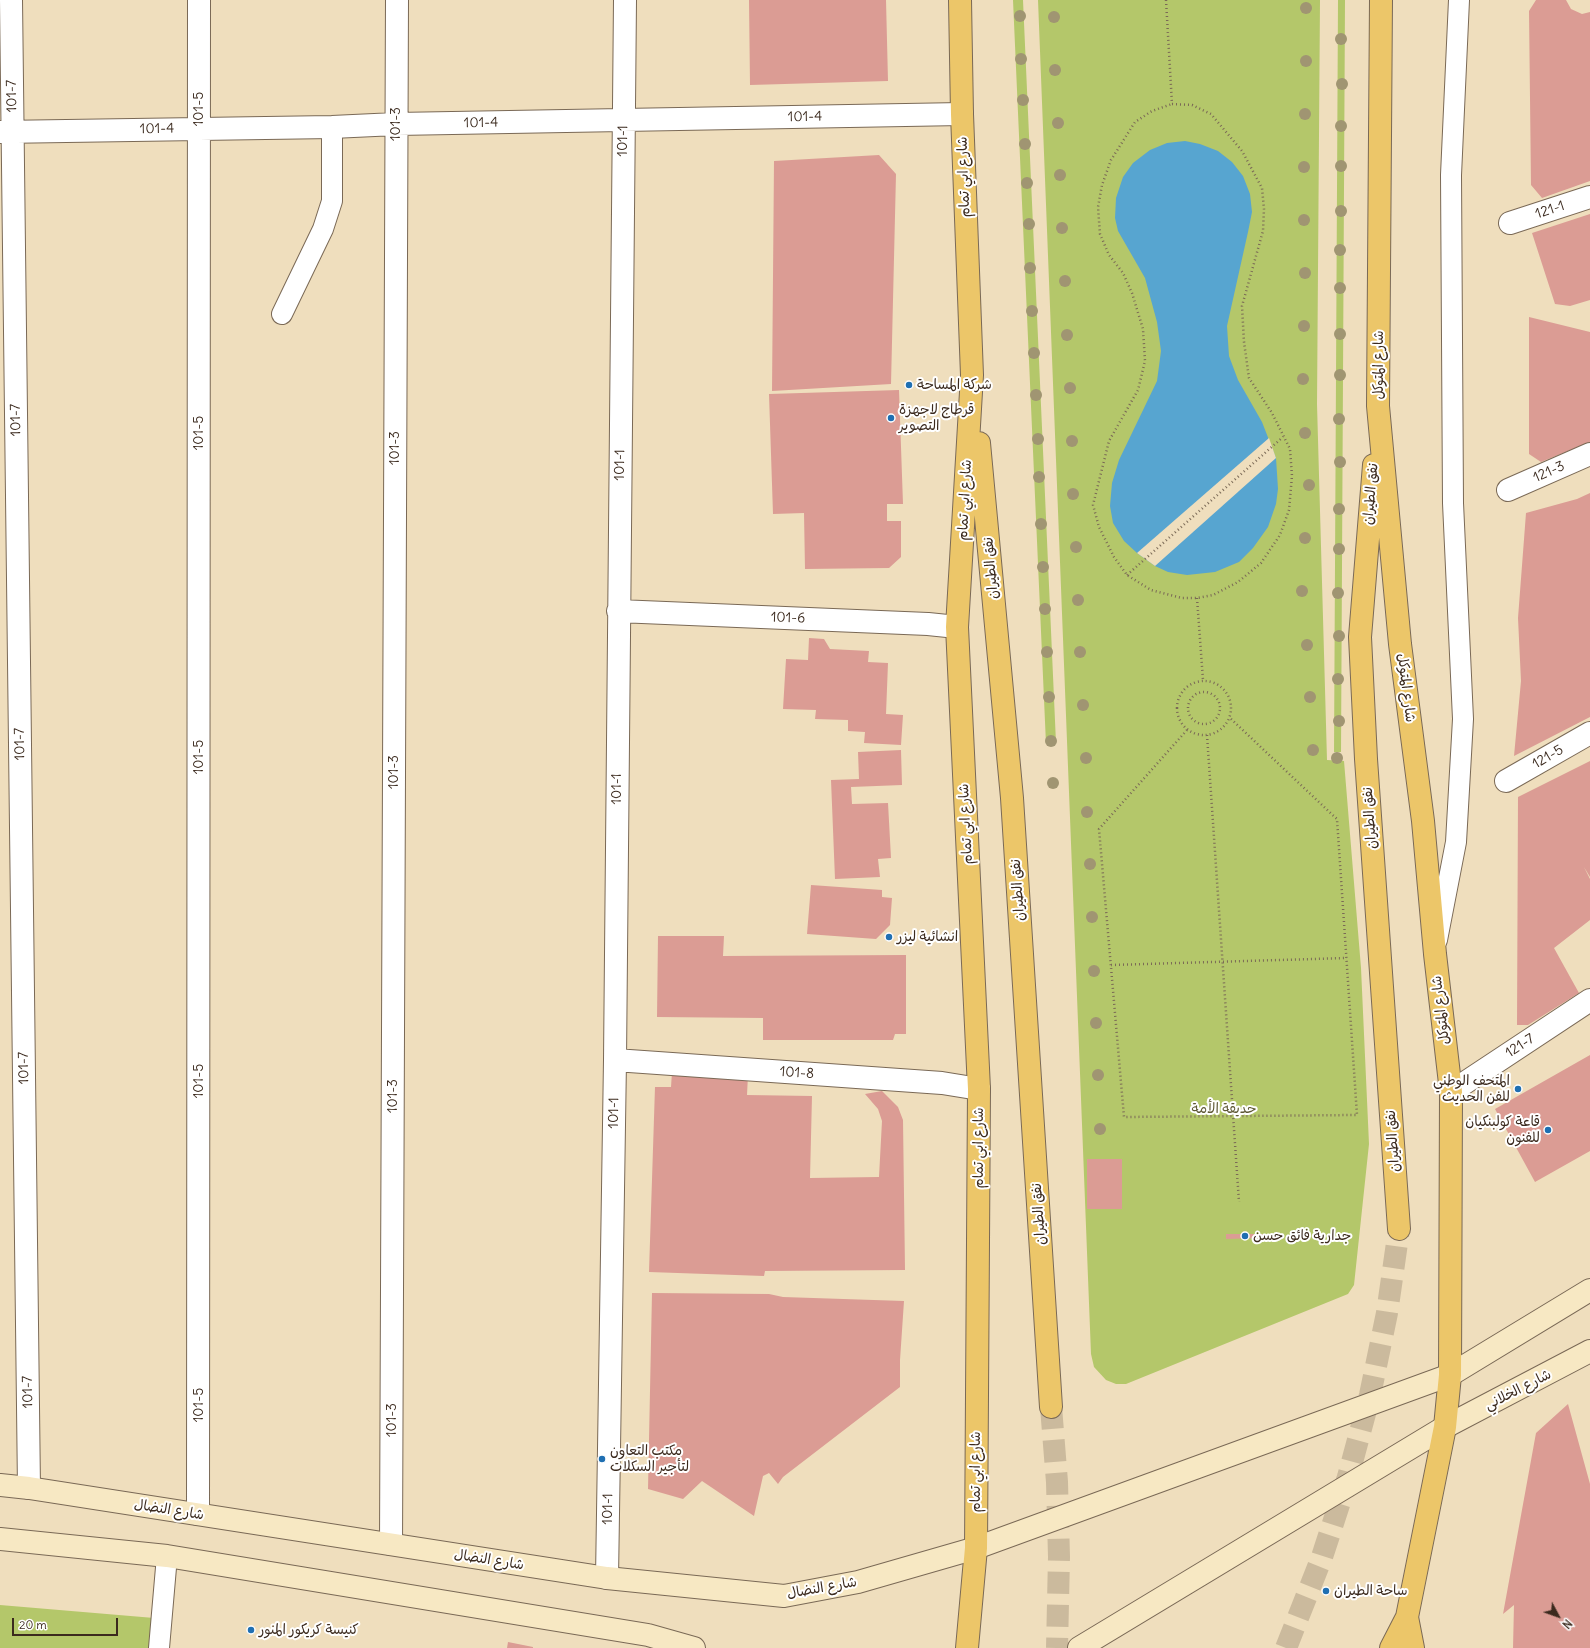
<!DOCTYPE html>
<meta charset="utf-8">
<style>
body{margin:0}
#map{position:relative;width:1590px;height:1648px;overflow:hidden;background:#efdebd;font-family:Delius,sans-serif}
canvas{display:block}
.north{position:absolute;left:1538px;top:1596px;width:40px;height:40px;-webkit-text-stroke:3px #fff;paint-order:stroke;rotate:131deg;font-size:11px;font-weight:700;line-height:16px;text-align:center;color:#3b2a1e}
.north::after{content:'';display:block;margin:auto;width:14px;height:18px;background:#3b2a1e;clip-path:polygon(50% 0,100% 100%,50% 72%,0 100%)}
.scale{position:absolute;left:12px;top:1618px;width:106px;height:18px;box-sizing:border-box;border:2px solid #3b2a1e;border-top:0;padding-left:5px;font-size:12px;line-height:14px;white-space:nowrap;color:#3b2a1e;-webkit-text-stroke:3px #fff;paint-order:stroke}
</style>
<div id="map">
<canvas width="1590" height="1648"></canvas>
<div class="north">N</div>
<div class="scale">20 m</div>
</div>
<script>
const c = document.querySelector('canvas').getContext('2d');
c.lineJoin = 'round';
function fillPath(path, color) { c.fillStyle = color; c.fill(path, 'evenodd'); }
const toPath = rows => new Path2D(rows.map(r => 'M' + r).join(''));
function trace(path, color, width, dash) { c.strokeStyle = color; c.lineWidth = width; c.lineCap = dash ? 'butt' : 'round'; c.setLineDash(dash || []); c.stroke(path); }
function write(font, color, halo, rows, align = 'center') {
  c.font = font + ' Delius,"Playpen Sans Arabic",sans-serif'; c.lineWidth = 4; c.setLineDash([]); c.textBaseline = 'middle'; c.strokeStyle = halo; c.fillStyle = color; for (const [text, x, y, turn = 0] of rows) {
    c.save(); c.translate(x, y); c.rotate((+turn || 0) * Math.PI / 180); c.textAlign = isNaN(turn) ? turn : align; if (halo) c.strokeText(text, 0, 0); c.fillText(text, 0, 0); c.restore();
  }
}
fillPath(toPath([
 [1013,0,1023,0,1056,743,1046,744],
 [1038,0,1320,0,1317,404,1327,760,1344,761,1361,968,1369,1144,1354,1285,1348,1294,1126,1384,1116,1384,1106,1380,1094,1367,1091,1354],
 [1338,0,1345,0,1341,752,1334,752],
 [0,1605,166,1619,164,1648,0,1648]
]), '#b4c76a');
fillPath(toPath([
 [1185,141,1200,144,1218,151,1232,162,1243,176,1250,194,1252,212,1248,232,1227,326,1229,356,1238,380,1262,422,1276,458,1278,489,1276,504,1268,527,1253,548,1239,562,1215,572,1187,575,1168,572,1155,566,1137,553,1124,541,1113,523,1110,506,1112,483,1119,460,1157,381,1161,351,1157,322,1145,278,1118,231,1115,218,1116,198,1123,177,1133,163,1150,150,1167,143]
]), '#57a5d0');
fillPath(toPath([
 [1269,438,1276,458,1155,566,1137,553]
]), '#efdebd');
fillPath(toPath([
 [749,0,886,0,888,81,750,85],
 [1536,0,1566,0,1571,9,1582,14,1590,12,1590,181,1542,198,1531,185,1529,11],
 [879,155,896,174,891,384,772,391,774,161],
 [1590,214,1590,300,1570,306,1555,304,1532,233],
 [1529,317,1590,332,1590,442,1541,462,1529,454],
 [899,390,903,504,887,504,887,521,901,521,901,557,889,568,805,569,804,513,773,514,769,394],
 [1590,493,1590,717,1514,756,1521,681,1518,618,1526,513,1577,499],
 [809,638,824,639,830,649,869,651,868,662,888,663,886,714,903,715,901,745,864,743,865,732,848,731,848,720,815,719,816,710,783,709,786,659,808,660],
 [901,750,902,785,851,787,852,804,888,803,891,858,878,859,880,877,835,879,831,780,859,779,858,752],
 [1590,761,1590,877,1584,867,1590,879,1590,920,1554,948,1579,993,1528,1025,1517,1025,1518,797],
 [811,885,882,890,882,897,892,898,890,925,876,939,807,934],
 [658,936,724,936,723,956,906,955,906,1034,895,1034,893,1040,763,1040,763,1018,657,1017],
 [1590,1055,1590,1151,1535,1182,1495,1109],
 [672,1072,748,1075,747,1095,812,1096,810,1178,879,1177,882,1121,878,1109,865,1094,882,1091,898,1107,903,1120,905,1270,765,1271,764,1276,649,1272,655,1087,671,1087],
 [1087,1159,1122,1159,1122,1209,1087,1209],
 [1226,1234,1264,1234,1264,1238,1226,1239],
 [652,1293,769,1294,783,1297,904,1301,900,1360,900,1387,783,1477,778,1484,769,1473,763,1476,754,1516,702,1481,683,1499,648,1489],
 [1568,1404,1590,1484,1590,1648,1513,1648,1514,1605,1503,1614,1536,1433],
 [508,1642,533,1647,533,1648,507,1648]
]), '#db9c94');
trace(toPath([
 [1051,1407,1057,1482,1059,1557,1057,1648],
 [1286,1648,1322,1557,1348,1477,1370,1395,1387,1313,1399,1229]
]), '#cbba9d', 22, [22, 11]);
const lane = toPath([
 [282,314,323,229,332,201,332,127],
 [1437,940,1456,842,1463,719,1453,503,1451,175,1459,0],
 [159,1648,167,1556]
]);
const street = toPath([
 [11,0,29,1488],
 [0,132,332,127,396,124,962,114],
 [1510,223,1590,197],
 [1508,490,1590,454],
 [618,611,928,624,957,627],
 [1506,781,1590,733],
 [615,1060,942,1083,979,1089],
 [1451,1092,1590,1000],
 [198,1514,199,0],
 [391,1544,397,0],
 [607,1578,615,1060,625,0]
]);
const secondary = toPath([
 [0,1485,29,1488,607,1578,784,1596,858,1582,976,1548,1450,1375,1590,1290],
 [0,1539,167,1556,648,1635,694,1648],
 [1079,1648,1445,1427,1590,1351]
]);
const primary = toPath([
 [960,0,962,114,972,375,957,627,979,1089,976,1548,967,1648],
 [1381,0,1378,406,1400,644,1423,821,1435,954,1451,1092,1450,1375,1445,1427,1407,1617,1391,1648],
 [979,443,1012,798,1051,1407],
 [1374,465,1360,637,1366,759,1399,1229],
 [1407,1617,1413,1648]
]);
trace(lane, '#7a6956', 22);
trace(street, '#7a6956', 24);
trace(secondary, '#7a6956', 24);
trace(primary, '#7a6956', 24);
trace(toPath([
 [1166,0,1172,104],
 [1172,104,1192,105,1211,114,1242,151,1262,188,1264,209,1263,231,1242,306,1244,342,1249,378,1272,413,1290,449,1292,476,1289,510,1280,535,1261,563,1238,582,1213,595,1197,598,1182,598,1151,590,1127,575,1114,557,1099,527,1093,505,1109,441,1138,390,1145,361,1143,329,1132,293,1123,273,1109,255,1100,234,1098,207,1102,185,1111,160,1135,122,1152,111,1172,104],
 [1127,575,1283,437],
 [1197,598,1203,680],
 '1177 708a27 27 0 1 1 54 0a27 27 0 1 1-54 0Z',
 '1188 708a16 16 0 1 1 32 0a16 16 0 1 1-32 0Z',
 [1187,730,1099,829,1124,1117,1357,1115,1337,819,1230,718],
 [1207,735,1239,1202],
 [1111,965,1347,958]
]), '#7a6956', 2.5, [1, 3]);
trace(lane, '#fff', 20);
trace(street, '#fff', 22);
trace(secondary, '#f7e8c3', 22);
trace(primary, '#ecc669', 22);
c.fillStyle = '#a09572';
for (const [x, y] of [
 [1306,8],
 [1020,16],
 [1054,17],
 [1341,39],
 [1021,59],
 [1306,61],
 [1055,70],
 [1342,84],
 [1023,100],
 [1305,114],
 [1058,123],
 [1341,126],
 [1025,144],
 [1341,166],
 [1304,167],
 [1060,175],
 [1027,183],
 [1341,211],
 [1304,220],
 [1029,224],
 [1062,228],
 [1340,250],
 [1030,268],
 [1305,273],
 [1065,281],
 [1340,288],
 [1032,311],
 [1304,326],
 [1340,334],
 [1067,335],
 [1034,353],
 [1340,375],
 [1303,379],
 [1070,388],
 [1036,395],
 [1339,419],
 [1305,433],
 [1038,439],
 [1072,441],
 [1340,462],
 [1039,477],
 [1309,485],
 [1073,494],
 [1339,509],
 [1041,524],
 [1305,538],
 [1076,547],
 [1339,549],
 [1043,567],
 [1302,591],
 [1338,593],
 [1078,600],
 [1045,609],
 [1339,636],
 [1307,645],
 [1047,652],
 [1080,652],
 [1338,679],
 [1049,697],
 [1310,697],
 [1083,705],
 [1339,721],
 [1051,741],
 [1313,750],
 [1086,758],
 [1337,758],
 [1053,783],
 [1087,812],
 [1090,864],
 [1092,917],
 [1094,971],
 [1096,1023],
 [1098,1075],
 [1100,1129]
]) { c.beginPath(); c.arc(x, y, 6, 0, 2 * Math.PI); c.fill(); }
for (const [x, y, r, color] of [
 [909,385,4,"#1f6fb2"],
 [891,418,4,"#1f6fb2"],
 [889,937,4,"#1f6fb2"],
 [1518,1089,4,"#1f6fb2"],
 [1548,1130,4,"#1f6fb2"],
 [1245,1236,4,"#1f6fb2"],
 [602,1459,4,"#1f6fb2"],
 [1326,1591,4,"#1f6fb2"],
 [251,1630,4,"#1f6fb2"]
]) { const dot = new Path2D(); dot.arc(x, y, r, 0, 2 * Math.PI); c.fillStyle = color; c.fill(dot); trace(dot, '#fff', 1.5); }
write('14px', '#3b2a1e', '#fff', [
 ["101-7",12,96,-91],
 ["101-5",199,109,-90],
 ["101-4",805,117,-1],
 ["101-4",481,123,-1],
 ["101-3",396,124,-90],
 ["101-4",157,129,-1],
 ["101-1",623,141,-89],
 ["شارع ابي تمام",964,177,-92],
 ["121-1",1550,210,-18],
 ["شارع المتوكل",1379,365,-90],
 ["101-7",16,420,-91],
 ["101-5",199,433,-90],
 ["101-3",395,448,-90],
 ["101-1",620,465,-89],
 ["121-3",1549,472,-24],
 ["نفق الطيران",1371,494,-85],
 ["شارع ابي تمام",965,500,-87],
 ["نفق الطيران",991,568,-95],
 ["101-6",788,618,2],
 ["شارع المتوكل",1406,688,83],
 ["101-7",20,744,-91],
 ["101-5",199,757,-90],
 ["121-5",1548,757,-30],
 ["101-3",394,772,-90],
 ["101-1",617,789,-90],
 ["نفق الطيران",1370,818,-94],
 ["شارع ابي تمام",966,824,-93],
 ["نفق الطيران",1018,890,-94],
 ["شارع المتوكل",1441,1010,-97],
 ["121-7",1520,1046,-33],
 ["101-7",24,1068,-91],
 ["101-8",797,1073,4],
 ["101-5",199,1081,-90],
 ["101-3",393,1096,-90],
 ["101-1",614,1113,-89],
 ["نفق الطيران",1393,1141,-94],
 ["شارع ابي تمام",979,1148,-90],
 ["نفق الطيران",1039,1214,-94],
 ["شارع الخلاني",1518,1390,-27],
 ["101-7",28,1392,-91],
 ["101-5",199,1405,-90],
 ["101-3",392,1420,-90],
 ["شارع ابي تمام",976,1472,-90],
 ["101-1",608,1509,-89],
 ["شارع النضال",169,1510,9],
 ["شارع النضال",489,1560,9],
 ["شارع النضال",822,1588,-10]
]);
write('14px', '#3b2a1e', '#fff', [
 ["شركة المساحة",917,385],
 ["قرطاج لاجهزة",899,410],
 ["التصوير",899,426],
 ["انشائية ليزر",897,937],
 ["المتحف الوطني",1510,1081,"right"],
 ["للفن الحديث",1510,1097,"right"],
 ["قاعة كولبنكيان",1540,1122,"right"],
 ["للفنون",1540,1138,"right"],
 ["جدارية فائق حسن",1253,1236],
 ["مكتب التعاون",610,1451],
 ["لتأجير السكلات",610,1467],
 ["ساحة الطيران",1334,1591],
 ["كنيسة كريكور المنور",259,1630]
], 'left');
write('14px', '#5f5935', '#fff', [
 ["حديقة الأمة",1224,1109]
]);
</script>
